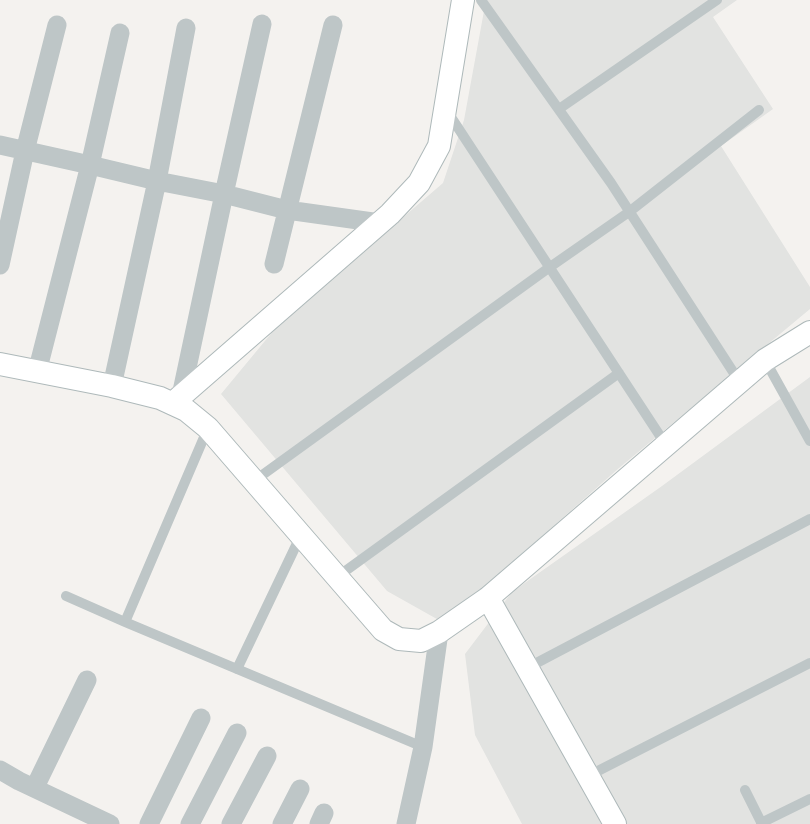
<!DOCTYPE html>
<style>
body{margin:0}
canvas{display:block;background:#f4f2ef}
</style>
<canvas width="810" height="824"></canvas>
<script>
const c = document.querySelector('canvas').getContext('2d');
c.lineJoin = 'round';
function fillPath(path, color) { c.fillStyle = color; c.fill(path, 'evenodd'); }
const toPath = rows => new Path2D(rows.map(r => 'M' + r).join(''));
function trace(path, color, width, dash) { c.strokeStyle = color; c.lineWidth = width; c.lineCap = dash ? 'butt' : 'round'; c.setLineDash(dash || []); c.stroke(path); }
fillPath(toPath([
 [486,0,737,0,713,17,773,109,721,146,810,287,810,309,619,468,444,623,387,591,221,394,279,324,443,183,464,120],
 [810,377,810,824,522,824,475,735,465,654,512,592,662,486]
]), '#e2e3e1');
const secondary = toPath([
 [0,364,112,386,160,398,186,410,208,428,383,630,399,639,421,641,439,632,488,598,765,360,810,332],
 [173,403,390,214,419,183,439,146,463,0],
 [488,598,615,824]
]);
trace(secondary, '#aeb9ba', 24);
trace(toPath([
 [481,0,611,183,739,381],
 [559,109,717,0],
 [447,111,666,445],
 [765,360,810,441],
 [254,481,550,267,629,212,759,110],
 [337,577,619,373],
 [66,596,125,622,423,747],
 [125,622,208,428],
 [527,668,810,519],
 [237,669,301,535],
 [588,776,810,663],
 [745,790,762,824],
 [761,823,810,799]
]), '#bec6c7', 10);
trace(toPath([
 [0,145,90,165,157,181,224,194,287,210,380,223],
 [274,264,333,25],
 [0,265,25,151,57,25],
 [37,372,90,165,120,33],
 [112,386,157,181,186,28],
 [181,396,224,194,262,24],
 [0,770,19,781,110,824],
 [35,787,87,680],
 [149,824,201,718],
 [190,824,237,733],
 [231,824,267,756],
 [282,824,300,789],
 [319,824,324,813],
 [406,824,423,747,439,632]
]), '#bec6c7', 19);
trace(secondary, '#fff', 22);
</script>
